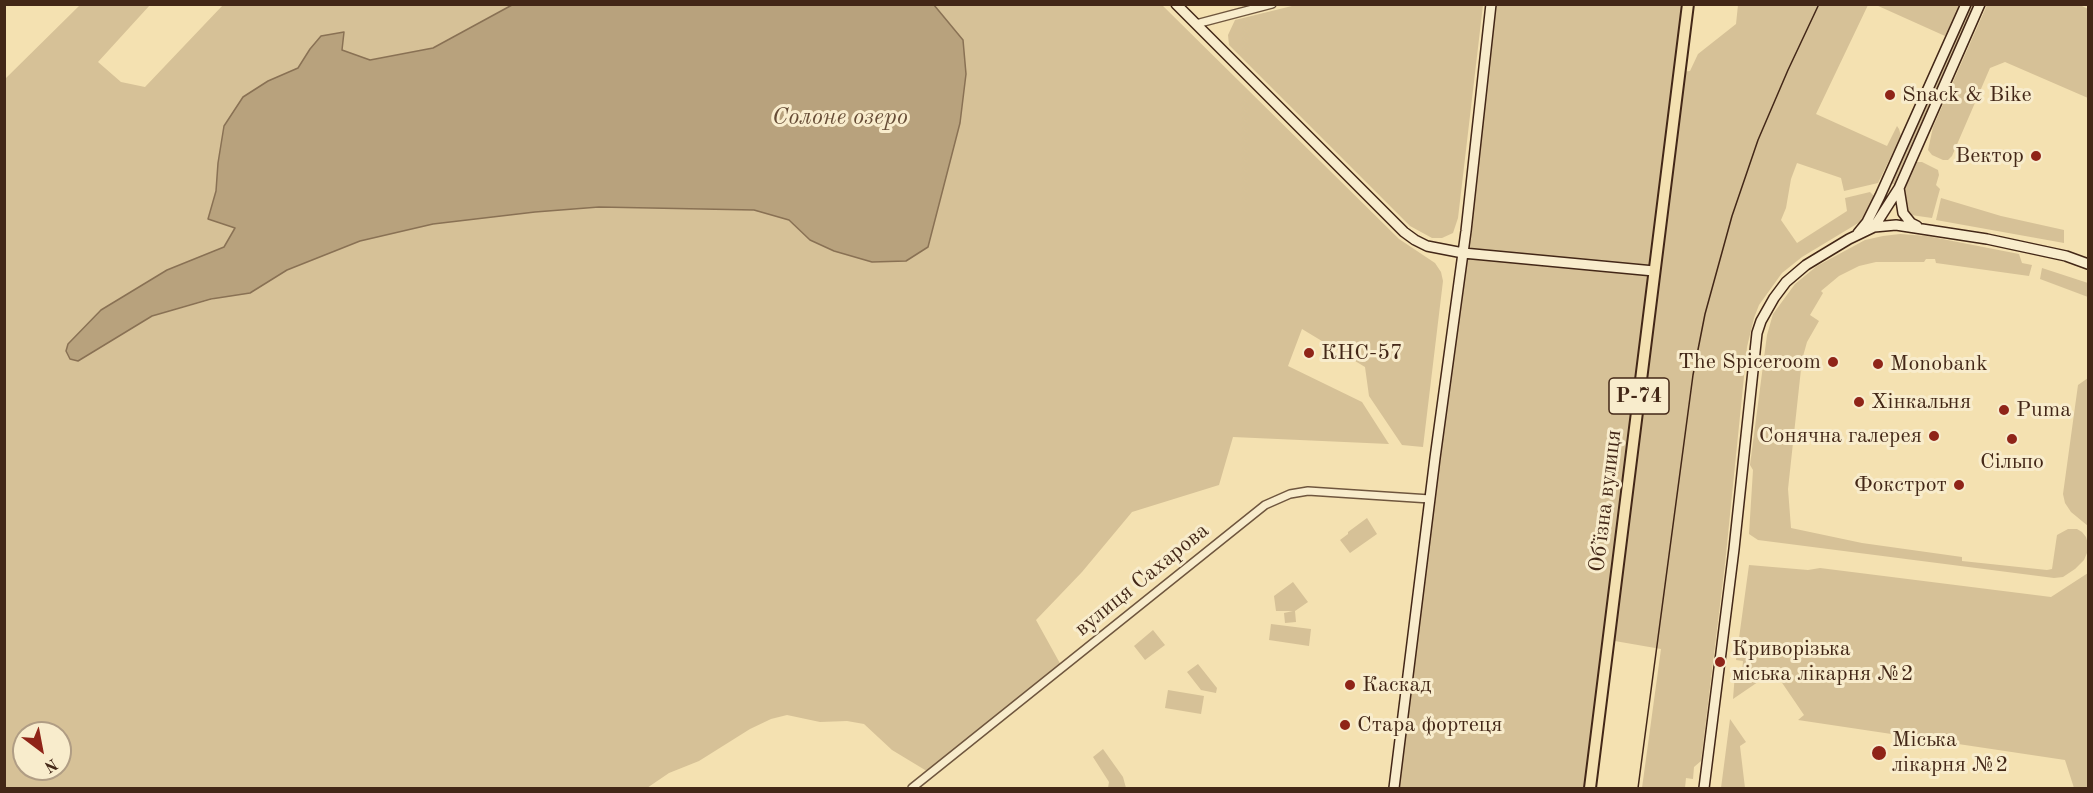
<!DOCTYPE html>
<meta charset="utf-8">
<style>
body{margin:0}
#map{position:relative;width:2093px;height:793px;overflow:hidden;background:#f4e1b1;font-family:"Old Standard TT",serif}
canvas{display:block}
.frame{position:absolute;inset:0;border:6px solid #432717;pointer-events:none}
.north{position:absolute;left:12px;top:721px;width:60px;height:60px;box-sizing:border-box;background:#f8eccc;border:2px solid #b09d84;border-radius:50%;rotate:148deg;font-size:16px;font-weight:700;line-height:24px;text-align:center;color:#432717}
.north::after{content:'';display:block;margin:auto;width:21px;height:27px;background:#8f2418;clip-path:polygon(50% 0,100% 100%,50% 72%,0 100%)}
</style>
<div id="map">
<canvas width="2093" height="793"></canvas>
<div class="frame"></div>
<div class="north">N</div>
</div>
<script>
const c = document.querySelector('canvas').getContext('2d');
c.lineJoin = 'round';
function fillPath(path, color) { c.fillStyle = color; c.fill(path, 'evenodd'); }
const toPath = rows => new Path2D(rows.map(r => 'M' + r).join(''));
function trace(path, color, width, dash) { c.strokeStyle = color; c.lineWidth = width; c.lineCap = dash ? 'butt' : 'round'; c.setLineDash(dash || []); c.stroke(path); }
function write(font, color, halo, rows, align = 'center') {
  c.font = font + ' "Old Standard TT",serif'; c.lineWidth = 6; c.setLineDash([]); c.textBaseline = 'middle'; c.strokeStyle = halo; c.fillStyle = color; for (const [text, x, y, turn = 0] of rows) {
    c.save(); c.translate(x, y); c.rotate((+turn || 0) * Math.PI / 180); c.textAlign = isNaN(turn) ? turn : align; if (halo) c.strokeText(text, 0, 0); c.fillText(text, 0, 0); c.restore();
  }
}
fillPath(toPath([
 [80,5,150,5,98,62,121,82,145,87,223,5,512,5,433,48,369,60,342,50,310,49,298,68,268,81,224,126,218,163,216,191,208,219,235,228,224,247,167,270,101,310,68,344,78,361,152,316,218,298,250,293,287,270,360,241,433,224,542,211,599,207,754,210,789,220,810,240,963,40,934,5,1162,5,1399,239,1435,263,1441,272,1443,281,1423,447,1402,445,1369,396,1365,367,1302,329,1288,366,1362,402,1389,444,1233,437,1219,485,1132,512,1082,572,1036,620,1062,667,930,773,892,750,864,724,847,721,820,722,787,715,771,719,750,729,699,761,669,773,647,788,5,788,5,79],
 [24,733,60,733,60,769,24,769],
 [1296,5,1483,5,1458,218,1453,233,1442,238,1432,238,1410,226,1229,45,1228,35,1235,20],
 [1491,5,1688,5,1680,72,1690,71,1698,54,1736,24,1738,5,1868,5,1816,114,1887,146,1897,126,1899,129,1901,136,1878,183,1844,191,1841,178,1797,163,1791,179,1786,208,1781,220,1797,243,1847,211,1845,198,1870,192,1874,196,1860,222,1802,257,1782,273,1759,305,1754,318,1747,347,1725,564,1701,761,1694,767,1693,779,1686,778,1685,788,1642,788,1661,649,1609,640,1590,788,1394,788],
 [1876,5,1960,5,1945,36],
 [1970,5,1974,5,1894,184,1891,184],
 [2080,5,2088,9,2088,98,2005,62,1990,68,1952,156,1948,160,1943,160,1932,155,1928,150,1933,127,1987,5],
 [1915,162,1922,162,1938,170,1939,175,1936,185,1940,189,1932,218,1911,215,1906,208,1903,190,1912,165],
 [1941,198,2001,216,2064,230,2064,243,1936,220],
 [1900,234,1927,236,2019,254,2022,263,2032,265,2029,276,1936,263,1935,259,1926,259,1924,262,1876,262,1859,266,1839,276,1821,291,1823,293,1810,315,1819,321,1807,342,1802,360,1788,489,1791,528,1862,543,1962,557,1962,561,2047,570,2052,569,2057,535,2068,529,2077,529,2082,532,2086,537,2088,544,2087,553,2084,560,2075,569,2063,577,2054,578,1758,540,1749,534,1753,470,1750,465,1767,335,1773,314,1795,284,1817,266,1865,240,1883,236],
 [2042,268,2088,283,2088,297,2040,279],
 [2088,378,2088,397,2087,400,2088,402,2088,526,2071,512,2065,503,2063,494,2078,385],
 [1367,518,1377,534,1350,553,1340,540,1348,534,1348,532],
 [1749,565,1808,570,1820,568,2051,597,2088,573,2088,788,2074,788,2065,760,1798,720,1804,715,1774,671,1733,699,1735,673,1742,673,1743,661,1736,660],
 [1293,582,1308,602,1295,611,1296,622,1285,623,1284,613,1293,611,1276,611,1274,596],
 [1271,624,1311,629,1309,646,1269,640],
 [1153,630,1165,645,1145,660,1134,646],
 [1198,664,1217,688,1216,693,1201,690,1187,672],
 [1168,690,1204,696,1201,714,1165,708],
 [1730,719,1746,742,1740,746,1745,788,1721,788],
 [1103,749,1123,777,1126,788,1108,788,1109,782,1093,757]
]), '#d6c197');
const water = toPath([
 [934,5,963,40,966,74,960,123,928,247,906,261,872,262,834,251,810,240,789,220,754,210,599,207,535,212,433,224,360,241,287,270,250,293,211,299,152,316,78,361,70,359,66,351,68,344,101,310,167,270,224,247,235,228,208,219,216,191,218,163,224,126,243,97,268,81,298,68,310,49,321,36,344,32,342,50,370,60,433,48,512,5,934,5]
]);
fillPath(water, '#b8a27d');
trace(water, '#897154', 1.5);
const street = toPath([
 [1196,24,1272,4],
 [912,788,1265,505,1290,494,1308,491,1430,499]
]);
const secondary = toPath([
 [1176,4,1404,232,1415,240,1427,246,1463,253,1654,271],
 [1899,188,1903,213,1911,223,1917,226],
 [1874,227,1899,188,1980,4],
 [1858,233,1867,222,1880,196,1966,4],
 [1394,788,1435,458,1466,231,1491,4],
 [1704,788,1734,549,1757,333,1761,321,1774,298,1786,282,1806,265,1849,239,1874,227,1896,225,1987,239,2066,256,2088,264]
]);
const primary = toPath([
 [1590,788,1688,4]
]);
trace(street, '#6f563e', 10);
trace(secondary, '#432717', 12);
trace(primary, '#432717', 14);
trace(street, '#f8eccc', 7);
trace(secondary, '#f8eccc', 9);
trace(primary, '#f4e1b1', 10);
trace(toPath([
 [1638,788,1693,375,1705,314,1732,216,1758,140,1788,70,1819,4]
]), '#432717', 1.5);
for (const [x, y, r, color] of [
 [1890,95,6,"#8f2418"],
 [2036,156,6,"#8f2418"],
 [1309,353,6,"#8f2418"],
 [1833,362,6,"#8f2418"],
 [1878,364,6,"#8f2418"],
 [1859,402,6,"#8f2418"],
 [2004,410,6,"#8f2418"],
 [1934,436,6,"#8f2418"],
 [2012,439,6,"#8f2418"],
 [1959,485,6,"#8f2418"],
 [1720,662,6,"#8f2418"],
 [1350,685,6,"#8f2418"],
 [1345,725,6,"#8f2418"],
 [1879,753,8,"#8f2418"]
]) { const dot = new Path2D(); dot.arc(x, y, r, 0, 2 * Math.PI); c.fillStyle = color; c.fill(dot); trace(dot, '#f8eccc', 2); }
for (const [x, y, w] of [
 [1639,396,60]
]) { const box = new Path2D(); box.roundRect(x - w / 2, y - 18, w, 36, 4.5); c.fillStyle = '#f8eccc'; c.fill(box); trace(box, '#432717', 1.5); }
write('bold 21px', '#432717', null, [
 ["Р-74",1639,396]
]);
write('22px', '#432717', '#f8eccc', [
 ["Snack & Bike",1902,95],
 ["Вектор",2024,156,"right"],
 ["КНС-57",1321,353],
 ["The Spiceroom",1821,362,"right"],
 ["Monobank",1890,364],
 ["Хінкальня",1871,402],
 ["Puma",2016,410],
 ["Сонячна галерея",1922,436,"right"],
 ["Сільпо",2012,462,"center"],
 ["Фокстрот",1947,485,"right"],
 ["Криворізька",1732,649],
 ["міська лікарня №2",1732,674],
 ["Каскад",1362,685],
 ["Стара фортеця",1357,725],
 ["Міська",1892,740],
 ["лікарня №2",1892,765]
], 'left');
write('22px', '#432717', '#f8eccc', [
 ["Обʼїзна вулиця",1606,501,-83],
 ["вулиця Сахарова",1142,580,-39]
]);
write('italic 24px', '#664c36', '#f8eccc', [
 ["Солоне озеро",840,118]
]);
</script>
